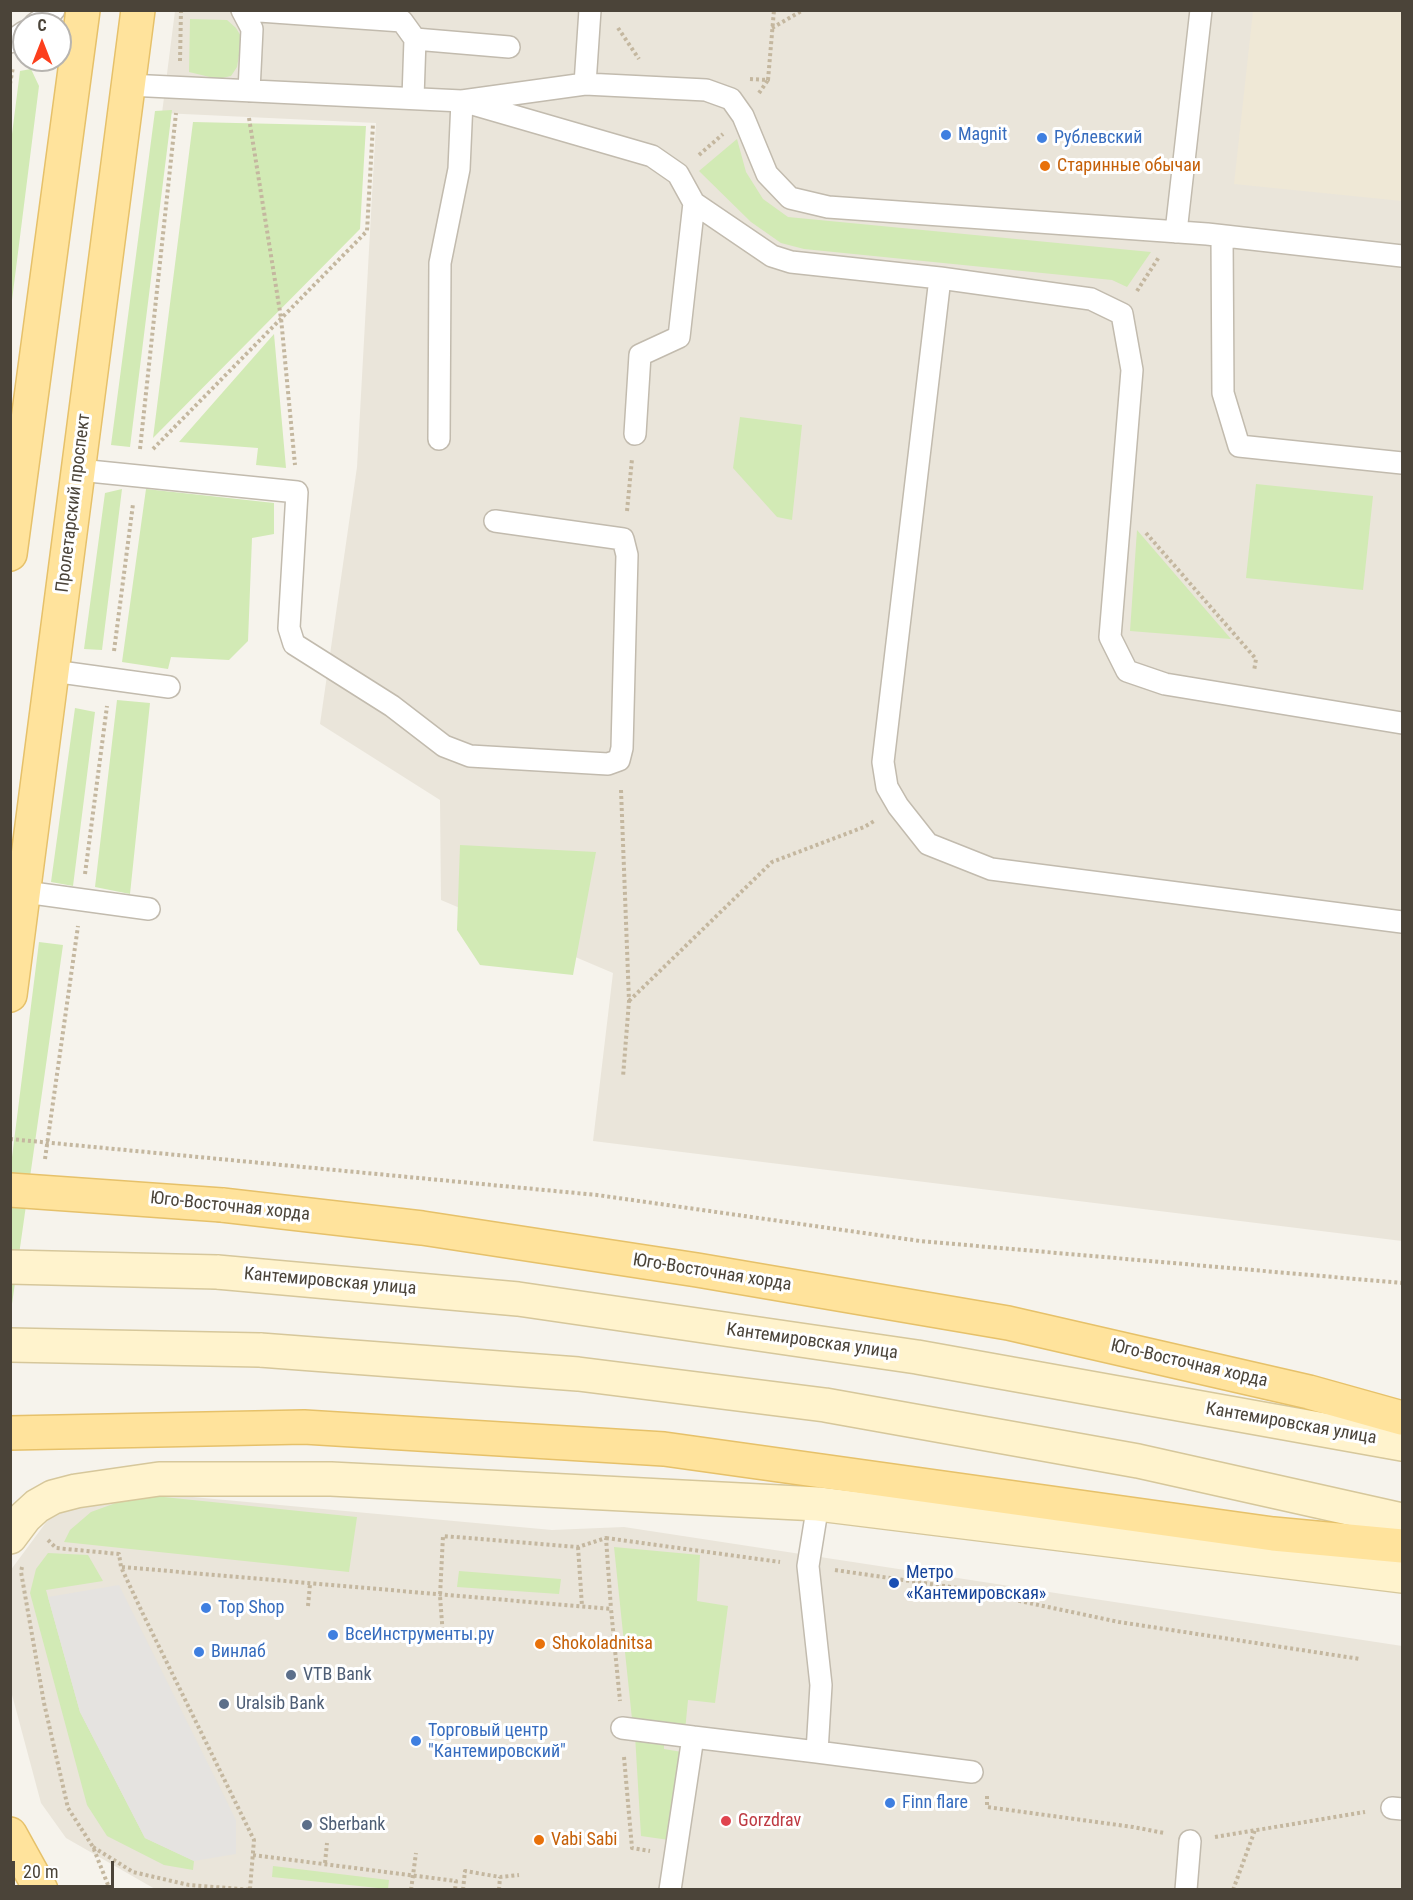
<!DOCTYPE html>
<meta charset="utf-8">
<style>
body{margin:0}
#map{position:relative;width:1413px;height:1900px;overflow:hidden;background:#f6f3ec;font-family:"Roboto Condensed",sans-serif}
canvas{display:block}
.frame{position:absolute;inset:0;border:12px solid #4b4439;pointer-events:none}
.north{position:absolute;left:12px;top:12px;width:60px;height:60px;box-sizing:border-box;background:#fff;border:2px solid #b7b4b0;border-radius:50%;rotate:0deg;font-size:16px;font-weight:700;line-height:24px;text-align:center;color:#4b4439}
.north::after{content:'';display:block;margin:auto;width:21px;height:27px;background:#fc3f1d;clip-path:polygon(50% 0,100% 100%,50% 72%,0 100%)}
.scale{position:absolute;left:12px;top:1861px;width:102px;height:27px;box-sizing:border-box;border:3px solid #4b4439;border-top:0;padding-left:8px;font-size:18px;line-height:21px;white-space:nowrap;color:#4b4439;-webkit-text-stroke:4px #fff;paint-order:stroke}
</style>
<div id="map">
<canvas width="1413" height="1900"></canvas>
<div class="frame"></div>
<div class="north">С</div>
<div class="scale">20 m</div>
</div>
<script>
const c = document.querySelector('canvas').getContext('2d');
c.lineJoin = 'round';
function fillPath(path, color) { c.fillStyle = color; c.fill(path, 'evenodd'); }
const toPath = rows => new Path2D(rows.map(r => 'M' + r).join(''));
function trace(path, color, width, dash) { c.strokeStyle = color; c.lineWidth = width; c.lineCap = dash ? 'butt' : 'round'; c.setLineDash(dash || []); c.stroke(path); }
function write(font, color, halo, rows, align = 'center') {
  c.font = font + ' "Roboto Condensed",sans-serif'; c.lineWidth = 6; c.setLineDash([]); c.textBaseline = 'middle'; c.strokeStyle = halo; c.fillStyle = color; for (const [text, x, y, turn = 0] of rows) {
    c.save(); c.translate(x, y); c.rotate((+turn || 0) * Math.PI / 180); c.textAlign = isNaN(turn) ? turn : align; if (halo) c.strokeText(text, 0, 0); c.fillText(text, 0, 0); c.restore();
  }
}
fillPath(toPath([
 [175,11,1402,11,1402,1241,593,1141,613,973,441,900,440,800,320,724,357,467,376,123,162,113],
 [149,1493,552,1530,624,1527,1402,1646,1402,1889,155,1889,66,1838,41,1803,11,1691,10,1571,53,1513]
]), '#eae5da');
fillPath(toPath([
 [1253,11,1402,11,1402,201,1234,184]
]), '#efe8d6');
fillPath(toPath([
 [190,19,227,20,236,28,242,38,237,67,231,76,218,79,189,72],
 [31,69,39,86,11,308,11,142,20,71],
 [172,110,130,447,111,445,155,111],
 [193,122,366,126,360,229,153,438],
 [737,139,746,172,763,199,788,217,1151,252,1127,287,1112,280,804,249,781,243,751,222,699,171],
 [274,334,286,468,256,465,258,448,179,442],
 [740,417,802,425,792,520,777,517,733,468],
 [1256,484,1373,496,1363,590,1246,578],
 [122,489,102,650,84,649,105,493],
 [146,489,274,503,274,534,252,538,248,641,229,660,171,657,168,669,122,662],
 [1137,530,1231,639,1130,631],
 [117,700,150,703,130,894,95,887],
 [75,708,95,712,73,886,51,882],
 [460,845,596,852,573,975,480,965,457,930],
 [39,942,63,945,11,1311,11,1165],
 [154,1496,357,1517,349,1572,64,1542,70,1530,91,1512,124,1500],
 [614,1547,700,1555,697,1601,728,1606,715,1703,688,1700,685,1731,632,1719],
 [48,1553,88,1555,103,1581,46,1590,80,1712,145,1838,194,1861,193,1870,164,1865,107,1836,87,1805,30,1593,36,1569],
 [459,1571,561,1579,559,1594,457,1587],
 [635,1735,664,1738,664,1749,682,1752,669,1840,641,1836],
 [273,1866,389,1880,388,1889,272,1877]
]), '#d2eab5');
fillPath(toPath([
 [119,1585,236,1820,236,1854,194,1861,145,1838,80,1712,48,1597]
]), '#e5e3e0');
const service = toPath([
 [242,10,252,29,249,91],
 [245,10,402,21,415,39],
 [35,24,54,10],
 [10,42,24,32],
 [585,84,590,10],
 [128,85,462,101,585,84,706,90,731,99,743,116,767,174,790,198,828,207,1207,234,1402,256],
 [413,98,415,39,509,47],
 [1176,232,1201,10],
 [1222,236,1223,393,1239,446,1402,463],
 [940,278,883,762,887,787,898,806,928,844,991,869,1402,922],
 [635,434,640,355,679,337,694,203],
 [439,439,440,263,459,169,462,101,652,156,678,174,694,203,772,256,791,262,940,278,1091,299,1122,314,1132,370,1110,637,1127,671,1165,684,1402,723],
 [79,470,297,492,289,628,294,644,392,706,444,746,470,756,608,764,619,760,622,748,627,555,623,539,495,521],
 [53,671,169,687],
 [25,892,149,909],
 [622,1728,693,1737],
 [817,1752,972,1772],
 [1392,1808,1402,1809],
 [670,1890,693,1737,817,1752,821,1685,808,1566,818,1504],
 [1186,1890,1190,1841]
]);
const secondary = toPath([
 [217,1272,518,1299,917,1357,1402,1444],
 [260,1350,578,1374,825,1405,1138,1461,1402,1520],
 [10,1537,25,1517,37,1506,53,1497,76,1491,159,1479,331,1479,818,1504,1402,1576]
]);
const primary = toPath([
 [10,554,83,10],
 [10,995,138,10],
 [222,1205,422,1228,697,1270,1008,1323,1309,1392,1402,1418],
 [10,1433,304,1427,664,1449,1273,1534,1402,1546],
 [10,1834,41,1890]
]);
trace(service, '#c2bbae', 24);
trace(secondary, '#d6c79b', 36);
trace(primary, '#e6c16a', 36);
trace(toPath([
 [618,28,639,59],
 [772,28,803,10],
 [180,61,181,10],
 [750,79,768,80,774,10],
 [10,84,13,67],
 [759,93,768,80],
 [249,118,281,318,295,465],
 [699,155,723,134],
 [1137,291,1159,257],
 [140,449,176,113],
 [153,449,367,231,373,124],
 [627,511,632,459],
 [1146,533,1256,659,1254,671],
 [114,651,133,504],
 [621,790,629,1001,623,1077],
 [85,874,107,706],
 [629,1001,772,862,864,827,876,820],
 [10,1139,597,1195,920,1241,1402,1283],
 [45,1159,78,926],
 [606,1538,780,1562],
 [48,1540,56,1548,119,1554,121,1567,143,1614,254,1840,250,1889],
 [578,1547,582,1606],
 [22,1567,21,1572,44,1703,68,1808,93,1847,110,1890],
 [122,1567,611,1609,620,1701],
 [835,1570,958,1588,1119,1622,1360,1659],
 [308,1606,310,1584],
 [443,1636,440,1596,443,1536,578,1547,606,1538,611,1609],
 [624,1757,632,1848,650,1851],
 [987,1796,987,1807,1133,1827,1164,1833],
 [1215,1837,1365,1812],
 [93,1847,133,1872,189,1885,253,1890],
 [253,1855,456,1881,455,1890],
 [325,1863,327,1843],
 [411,1890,416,1853],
 [463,1890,465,1871,500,1877,519,1875],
 [499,1890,500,1877],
 [1233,1890,1255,1830]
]), '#c4b79f', 4, [3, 3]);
trace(service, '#fff', 21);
trace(secondary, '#fff3cd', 33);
trace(primary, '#ffe39c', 33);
const secondaryBridge = toPath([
 [10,1267,217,1272],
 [10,1345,260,1350]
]);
const primaryBridge = toPath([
 [10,1190,222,1205]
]);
trace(secondaryBridge, '#d6c79b', 36, []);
trace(primaryBridge, '#e6c16a', 36, []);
trace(secondaryBridge, '#fff3cd', 33);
trace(primaryBridge, '#ffe39c', 33);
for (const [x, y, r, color] of [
 [946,135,6,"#3f7fe0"],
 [1042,138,6,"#3f7fe0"],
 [1045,166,6,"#e8710a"],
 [894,1583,6,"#1a4fb4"],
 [206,1608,6,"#3f7fe0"],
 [333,1635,6,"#3f7fe0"],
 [540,1644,6,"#e8710a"],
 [199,1652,6,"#3f7fe0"],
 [291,1675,6,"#5c6f8a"],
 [224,1704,6,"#5c6f8a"],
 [416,1741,6,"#3f7fe0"],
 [890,1803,6,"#3f7fe0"],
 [726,1821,6,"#e0444e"],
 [307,1825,6,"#5c6f8a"],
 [539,1840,6,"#e8710a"]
]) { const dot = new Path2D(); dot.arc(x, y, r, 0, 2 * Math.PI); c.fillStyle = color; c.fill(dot); trace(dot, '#fff', 2); }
write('18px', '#366cbe', '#fff', [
 ["Magnit",958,135],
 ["Рублевский",1054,138],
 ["Top Shop",218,1608],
 ["ВсеИнструменты.ру",345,1635],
 ["Винлаб",211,1652],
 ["Торговый центр",428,1731],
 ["\"Кантемировский\"",428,1752],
 ["Finn flare",902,1803]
], 'left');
write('18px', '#c56008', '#fff', [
 ["Старинные обычаи",1057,166],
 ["Shokoladnitsa",552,1644],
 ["Vabi Sabi",551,1840]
], 'left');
write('18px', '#4b4439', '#fff', [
 ["Пролетарский проспект",74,503,-83],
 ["Юго-Восточная хорда",230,1207,6],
 ["Юго-Восточная хорда",712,1273,9],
 ["Кантемировская улица",330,1282,5],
 ["Кантемировская улица",812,1342,8],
 ["Юго-Восточная хорда",1189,1364,13],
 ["Кантемировская улица",1291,1424,10]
]);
write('18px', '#164399', '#fff', [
 ["Метро",906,1573],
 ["«Кантемировская»",906,1594]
], 'left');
write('18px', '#4e5e75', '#fff', [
 ["VTB Bank",303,1675],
 ["Uralsib Bank",236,1704],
 ["Sberbank",319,1825]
], 'left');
write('18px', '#be3a42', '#fff', [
 ["Gorzdrav",738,1821]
], 'left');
</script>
